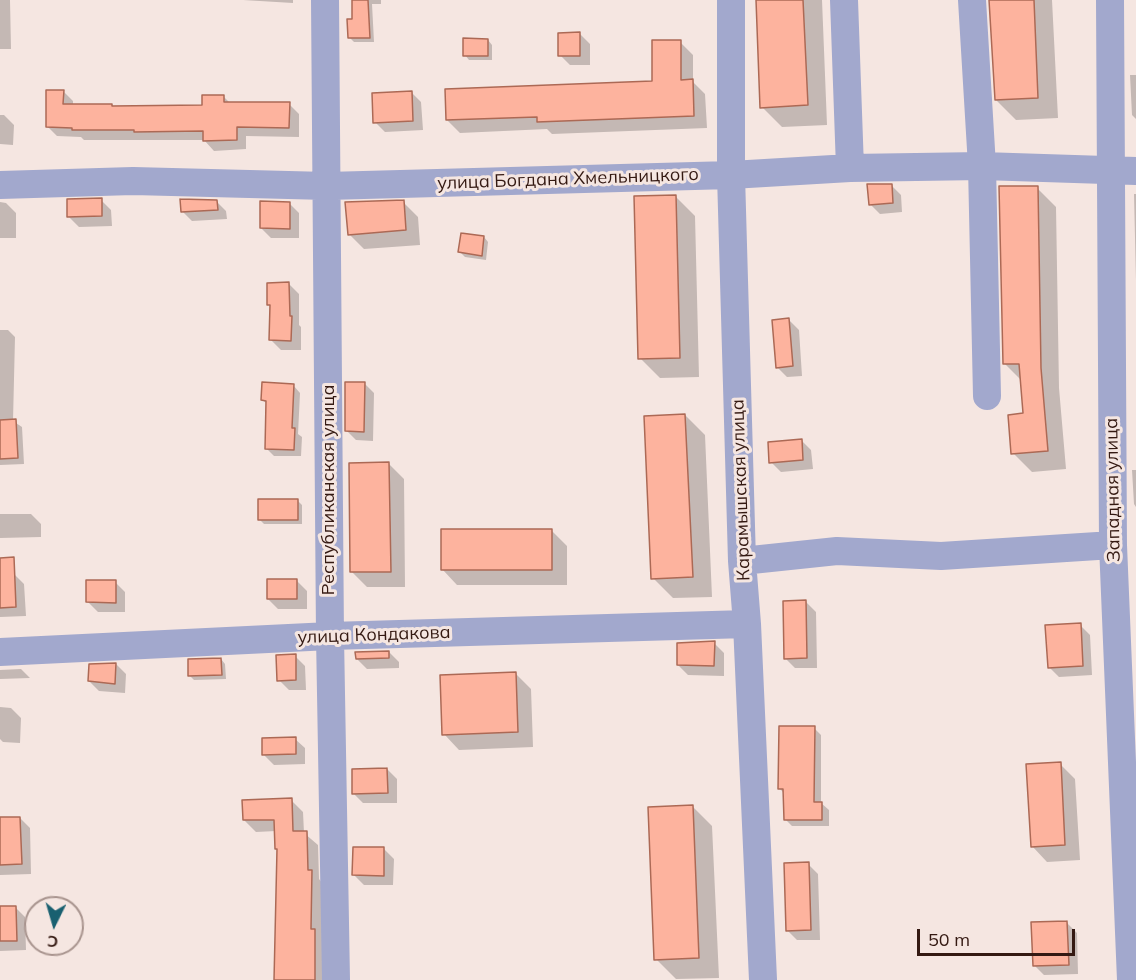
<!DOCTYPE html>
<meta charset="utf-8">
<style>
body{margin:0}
#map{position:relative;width:1136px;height:980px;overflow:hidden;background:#f5e6e1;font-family:Mulish,sans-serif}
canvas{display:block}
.north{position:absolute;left:24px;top:896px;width:60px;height:60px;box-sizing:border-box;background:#f5e6e1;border:2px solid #a8948e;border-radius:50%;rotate:185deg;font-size:16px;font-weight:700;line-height:24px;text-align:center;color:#341912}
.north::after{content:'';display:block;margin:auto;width:21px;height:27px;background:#196070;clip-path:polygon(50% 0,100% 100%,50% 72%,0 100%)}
.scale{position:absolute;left:917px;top:929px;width:158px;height:27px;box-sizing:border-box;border:3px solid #341912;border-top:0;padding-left:8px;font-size:18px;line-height:21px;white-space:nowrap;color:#341912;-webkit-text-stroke:4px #f5e6e1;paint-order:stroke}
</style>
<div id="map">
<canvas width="1136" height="980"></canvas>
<div class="north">С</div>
<div class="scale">50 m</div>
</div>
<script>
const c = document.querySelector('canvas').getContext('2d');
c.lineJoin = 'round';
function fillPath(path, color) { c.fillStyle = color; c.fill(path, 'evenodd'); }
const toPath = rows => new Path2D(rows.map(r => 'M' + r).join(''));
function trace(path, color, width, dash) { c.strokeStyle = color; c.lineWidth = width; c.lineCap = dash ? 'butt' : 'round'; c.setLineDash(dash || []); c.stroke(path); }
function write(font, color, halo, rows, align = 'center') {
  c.font = font + ' Mulish,sans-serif'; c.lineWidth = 6; c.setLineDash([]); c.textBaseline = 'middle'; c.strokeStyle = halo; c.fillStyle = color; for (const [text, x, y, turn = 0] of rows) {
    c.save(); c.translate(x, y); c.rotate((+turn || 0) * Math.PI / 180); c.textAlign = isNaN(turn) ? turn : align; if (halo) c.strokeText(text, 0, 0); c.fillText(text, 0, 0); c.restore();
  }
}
fillPath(toPath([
 [0,0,10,0,11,49,0,49],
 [243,0,293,0,293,3],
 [353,0,381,0,381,4,372,4,374,42,354,42,350,38,354,21],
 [757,0,822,0,827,125,782,127,762,107],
 [989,0,1052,0,1058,118,1016,120,996,100],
 [580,34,590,44,590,65,570,65,560,55],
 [488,40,492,45,492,60,469,60,465,55],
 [680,42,693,55,693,82,705,94,707,128,552,134,547,129,460,133,447,120,654,82],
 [1130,75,1136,75,1136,119,1132,115],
 [63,91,73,101,73,106,113,108,204,106,223,96,230,103,289,104,299,114,299,137,246,136,246,149,214,151,204,140,84,140,81,137,57,136,47,126],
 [411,92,421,102,423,130,385,132,375,122],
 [0,115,4,115,14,125,13,145,0,144],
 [891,185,901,195,902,212,880,214,870,204],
 [1037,188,1056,207,1059,388,1066,469,1032,472,1013,453,1024,415,1022,381,1004,363],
 [1134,194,1136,194,1136,281],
 [675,196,695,216,699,377,660,378,640,358],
 [101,200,111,210,112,226,79,227,69,217],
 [216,201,226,211,227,219,192,221,182,211],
 [0,202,6,203,16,213,16,238,0,238],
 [403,202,418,217,420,245,364,249,349,234],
 [289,203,299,213,299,238,271,238,261,228],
 [484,237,488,242,486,260,465,257,460,252],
 [289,284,299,294,299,325,301,327,301,350,281,350,271,340,272,307,269,304],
 [789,320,799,330,802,376,787,377,777,367],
 [0,330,8,330,15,337,13,421,22,427,24,464,0,465],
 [364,383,374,393,373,441,356,440,346,430],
 [293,385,300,393,298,434,302,437,301,456,274,456,266,448,268,405,263,400],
 [685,415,705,435,712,597,673,598,653,578],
 [801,440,811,450,813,469,781,472,771,462],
 [389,464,404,479,405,587,367,587,352,572],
 [1132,470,1136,470,1136,507,1134,504],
 [297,500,302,505,302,524,264,524,260,520],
 [0,514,31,514,41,524,41,537,0,538],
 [552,531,567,546,567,585,457,585,442,569],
 [14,574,24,584,26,616,0,617,0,575],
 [297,581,307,591,307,609,278,609,268,599],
 [115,582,125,592,125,612,98,612,88,602],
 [806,602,816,612,817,668,795,668,785,658],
 [1080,625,1090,635,1092,675,1059,677,1049,667],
 [714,643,724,653,724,676,688,675,678,665],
 [389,652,399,662,399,668,367,669,357,659],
 [295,656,305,666,306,690,289,690,279,680],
 [221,659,225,664,226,679,194,680,190,676],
 [116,664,126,674,125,693,99,691,89,681],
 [21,669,30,678,0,679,0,670],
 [516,674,531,689,533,747,459,750,444,734],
 [0,707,11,708,21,718,20,743,3,742,0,739],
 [814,728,821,735,821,803,829,810,829,826,792,826,785,819,785,794,779,788],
 [295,739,305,748,305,764,274,765,264,755],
 [1060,764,1075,779,1080,860,1047,862,1032,846],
 [387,769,397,779,397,803,363,803,353,793],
 [291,800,303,812,304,833,318,845,319,879,323,884,326,980,275,980,278,851,276,849,276,831,256,832,244,820],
 [692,806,712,826,719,978,676,979,656,959],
 [20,818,30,828,31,874,0,875,0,819],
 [384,849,394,859,393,885,364,885,354,875],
 [808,864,818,874,820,940,797,940,787,930],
 [0,907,15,907,25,917,26,950,0,951],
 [1067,923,1077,933,1078,974,1044,975,1034,965]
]), '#0003');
const building = toPath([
 [352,0,368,0,370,38,348,38,347,19,352,19,352,0],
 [756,0,803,0,808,105,760,108,756,0],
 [989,0,1034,0,1038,98,995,100,989,0],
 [580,32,580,56,558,56,558,33,580,32],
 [463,38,488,39,488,56,463,56,463,38],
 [652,40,681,40,681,80,693,79,694,116,537,122,537,117,446,120,445,89,652,81,652,40],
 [46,90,64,90,63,104,112,104,112,106,202,105,202,95,224,95,224,102,290,102,289,128,237,127,237,140,203,141,203,131,134,132,134,130,72,130,72,128,46,127,46,90],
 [412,91,413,121,373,123,372,93,412,91],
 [867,184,892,184,893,203,869,205,867,184],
 [999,186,1038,186,1041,368,1048,451,1011,454,1008,415,1023,413,1019,364,1003,364,999,186],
 [676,195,680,358,638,359,634,196,676,195],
 [102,198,102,216,67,217,67,199,102,198],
 [180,199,217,200,218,210,181,212,180,199],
 [404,200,406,230,348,235,345,202,404,200],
 [260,201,290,202,290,229,260,228,260,201],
 [461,233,484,236,482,256,458,252,461,233],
 [289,282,290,316,292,316,291,341,269,340,270,305,267,305,267,283,289,282],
 [789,318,793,366,776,368,772,320,789,318],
 [262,382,294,384,292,428,295,428,294,450,265,449,266,401,261,400,262,382],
 [345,382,365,382,364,432,345,431,345,382],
 [685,414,693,577,651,579,644,416,685,414],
 [16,419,18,458,0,459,0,420,16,419],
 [802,439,803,460,769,463,768,442,802,439],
 [389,462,391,572,350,572,349,463,389,462],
 [258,499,298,499,298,520,258,520,258,499],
 [441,529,552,529,552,570,441,570,441,529],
 [14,557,16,607,0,608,0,558,14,557],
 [267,579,297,579,297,599,267,599,267,579],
 [86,580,116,580,116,603,86,602,86,580],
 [806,600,807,658,784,659,783,601,806,600],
 [1081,623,1083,666,1048,668,1045,625,1081,623],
 [715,641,714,666,677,665,677,643,715,641],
 [389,651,389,658,356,659,355,652,389,651],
 [296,654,296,680,277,681,276,655,296,654],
 [221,658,222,675,188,676,188,659,221,658],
 [116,663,115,684,88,681,89,664,116,663],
 [516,672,518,732,442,735,440,675,516,672],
 [779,726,815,726,814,802,822,802,822,820,784,820,783,789,778,789,779,726],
 [296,737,296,754,262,755,262,738,296,737],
 [1061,762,1065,845,1031,847,1026,764,1061,762],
 [387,768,388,793,352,794,352,769,387,768],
 [292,798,293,831,307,831,308,870,312,870,311,929,315,929,315,980,274,980,277,849,275,849,274,820,243,820,242,800,292,798],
 [693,805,699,958,654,960,648,807,693,805],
 [0,817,20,817,22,864,0,865,0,817],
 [353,847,384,847,384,876,352,875,353,847],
 [809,862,811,930,786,931,784,863,809,862],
 [0,906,16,906,17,941,0,941,0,906],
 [1067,921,1069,965,1033,966,1031,922,1067,921]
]);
fillPath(building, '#fdb39e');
trace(building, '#ac6955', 1.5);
trace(toPath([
 [325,0,330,636,336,980],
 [731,0,731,175,742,561,747,624,763,980],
 [844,0,850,168],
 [972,0,982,166,987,396],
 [1110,0,1113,545,1131,980],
 [0,185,133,181,327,186,731,175,850,168,982,166,1136,171],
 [742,561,837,551,941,556,1113,545],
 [0,652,330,636,747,624]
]), '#a2a8cd', 28);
write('18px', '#341912', '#f5e6e1', [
 ["улица Богдана Хмельницкого",568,179,-2],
 ["Республиканская улица",329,490,-90],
 ["Карамышская улица",741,490,-92],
 ["Западная улица",1113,490,-91],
 ["улица Кондакова",374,635,-2]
]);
</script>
